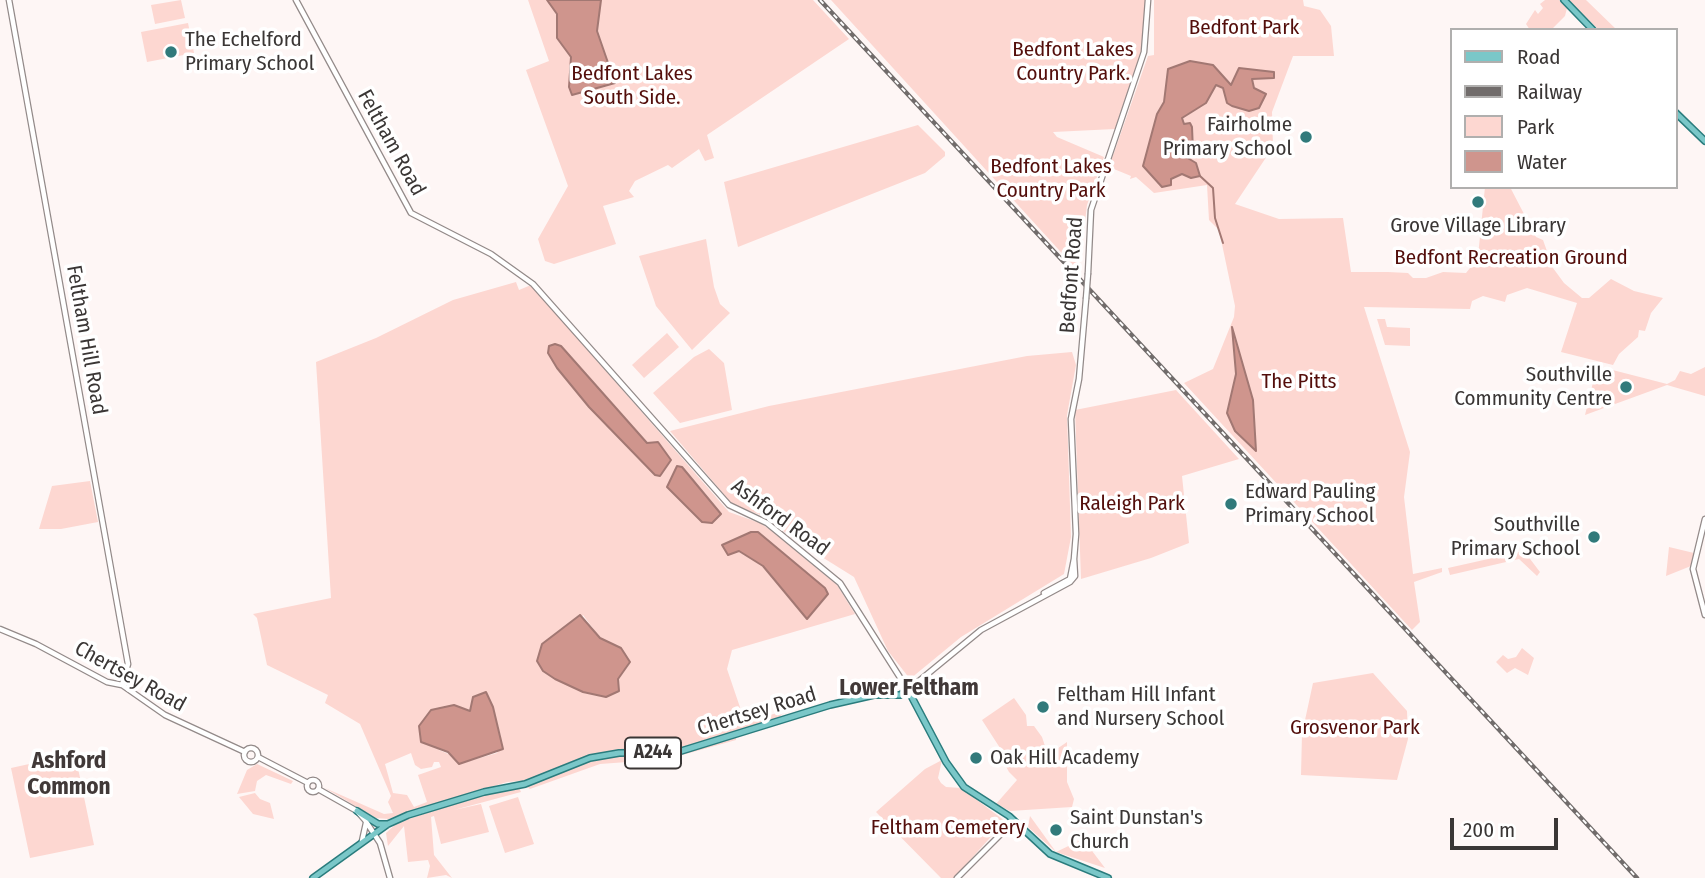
<!DOCTYPE html>
<style>
body{margin:0}
#map{position:relative;width:1705px;height:878px;overflow:hidden;background:#fef6f5;font-family:"Fira Sans Condensed",sans-serif}
canvas{display:block}
.legend{position:absolute;left:1450px;top:28px;width:228px;height:161px;box-sizing:border-box;background:#fff;border:2px solid #b0afae;margin:0;padding:9px 12px;list-style:none;font-size:21px;color:#3a3635}
.legend li{display:flex;align-items:center;gap:14px;height:35px}
.legend b{width:35px;border:2px solid #b0afae}
.scale{position:absolute;left:1450px;top:818px;width:108px;height:32px;box-sizing:border-box;border:4px solid #3a3635;border-top:0;padding-left:9px;font-size:21px;line-height:24px;white-space:nowrap;color:#3a3635;-webkit-text-stroke:5px #fff;paint-order:stroke}
</style>
<div id="map">
<canvas width="1705" height="878"></canvas>
<ul class="legend">
<li><b style="height:9px;background:#7ac7c8"></b>Road</li>
<li><b style="height:9px;background:#716c6b"></b>Railway</li>
<li><b style="height:19px;background:#fdd7d1"></b>Park</li>
<li><b style="height:19px;background:#cf958d"></b>Water</li>
</ul>
<div class="scale">200 m</div>
</div>
<script>
const c = document.querySelector('canvas').getContext('2d');
c.lineJoin = 'round';
function fillPath(path, color) { c.fillStyle = color; c.fill(path, 'evenodd'); }
const toPath = rows => new Path2D(rows.map(r => 'M' + r).join(''));
function trace(path, color, width, dash) { c.strokeStyle = color; c.lineWidth = width; c.lineCap = dash ? 'butt' : 'round'; c.setLineDash(dash || []); c.stroke(path); }
function write(font, color, halo, rows, align = 'center') {
  c.font = font + ' "Fira Sans Condensed",sans-serif'; c.lineWidth = 7; c.setLineDash([]); c.textBaseline = 'middle'; c.strokeStyle = halo; c.fillStyle = color; for (const [text, x, y, turn = 0] of rows) {
    c.save(); c.translate(x, y); c.rotate((+turn || 0) * Math.PI / 180); c.textAlign = isNaN(turn) ? turn : align; if (halo) c.strokeText(text, 0, 0); c.fillText(text, 0, 0); c.restore();
  }
}
fillPath(toPath([
 [181,0,185,18,155,24,151,5],
 [528,0,813,0,849,39,707,135,714,158,705,161,699,149,672,168,668,165,635,181,629,191,634,197,603,206,616,244,554,264,545,261,538,239,568,186,526,70,549,61],
 [831,0,1145,0,1145,40,1115,129,1053,132,1057,137,1104,157,1087,205,1079,272],
 [1154,0,1303,0,1304,6,1320,10,1331,26,1334,56,1293,56,1272,112,1273,147,1235,204,1279,219,1343,218,1351,272,1388,272,1408,273,1413,278,1426,278,1443,272,1466,273,1470,268,1477,266,1485,187,1510,187,1536,237,1543,240,1553,268,1564,283,1582,298,1589,298,1611,279,1634,291,1663,298,1651,313,1645,331,1639,330,1638,337,1619,354,1613,365,1561,352,1577,303,1527,288,1507,295,1505,302,1483,296,1472,301,1470,309,1364,307,1410,452,1404,497,1413,574,1442,568,1442,572,1414,582,1420,622,1412,630,1184,383,1213,369,1234,317,1235,306,1219,230,1209,220,1207,185,1154,193,1136,177,1130,179,1131,176,1109,167,1148,56,1154,55],
 [1545,0,1559,0,1567,8,1565,16,1551,30,1530,30,1526,24,1535,10,1538,14,1543,8,1540,4],
 [1569,0,1586,0,1617,30,1599,30],
 [188,23,194,53,147,62,141,32],
 [918,125,945,152,945,156,925,173,738,247,724,182],
 [706,239,714,287,720,304,730,313,692,350,656,306,639,256],
 [516,282,519,290,531,285,729,512,760,523,772,531,837,585,855,614,732,650,727,669,745,722,777,713,778,705,785,706,782,714,778,719,672,753,737,733,736,740,668,759,600,764,530,789,525,786,531,780,507,782,389,819,376,818,325,788,384,814,393,813,388,802,391,796,360,724,325,703,328,695,267,665,257,618,253,614,331,598,316,362,376,338,453,300],
 [677,466,682,467,721,514,702,522,667,487],
 [758,532,825,588,828,595,807,619,763,566,738,551],
 [583,615,600,638,621,648,629,665,618,679,583,692,550,676],
 [458,706,465,712,473,707,493,707,501,737,497,753,459,764,453,756,439,750],
 [411,753,415,765,421,769,432,767,434,762,439,762,441,767,418,775,427,802,414,807,407,795,393,793,385,764],
 [1377,319,1385,319,1387,327,1410,328,1410,346,1385,345],
 [667,333,679,347,644,378,632,365],
 [709,349,724,363,732,410,680,423,653,393,694,357],
 [1072,352,1076,365,1067,415,1071,537,1064,574,961,637,910,679,888,651,854,577,793,539,766,517,733,505,670,431,769,406,1027,356],
 [1597,366,1667,384,1675,380,1680,371,1691,374,1705,367,1705,396,1667,385,1585,415],
 [1176,390,1239,459,1182,476,1189,543,1151,558,1081,579,1075,410],
 [90,481,98,522,61,529,39,529,52,486],
 [1669,547,1694,553,1691,566,1666,576],
 [1524,551,1540,572,1537,576,1519,559,1450,575,1448,568],
 [1522,648,1534,658,1528,675,1515,668,1507,673,1496,662,1503,655,1508,659,1516,657],
 [1373,673,1407,711,1408,739,1397,780,1301,775,1302,734,1313,683],
 [1014,698,1026,715,1027,726,1034,726,1042,737,1048,755,1067,742,1067,782,1074,799,1072,807,1010,811,996,804,1017,780,1009,772,998,752,1000,748,982,720],
 [75,754,94,845,30,858,11,768],
 [942,760,938,778,941,783,946,787,961,788,1005,821,954,878,941,878,876,812,925,769],
 [257,764,293,781,291,784,266,775,257,781,255,791,237,794,247,770],
 [517,783,521,792,454,810,481,804,489,832,441,844,434,816,431,817,434,855,452,878,446,875,427,878,430,866,428,860,408,862,404,826,388,846,386,833,397,823],
 [255,793,260,799,270,803,274,819,253,814,239,797],
 [518,797,534,844,505,853,489,806],
 [1030,816,1056,852,1083,839,1105,868,1056,852,1028,827]
]), '#fdd7d1');
const water = toPath([
 [547,0,601,0,597,31,615,83,572,95,569,87,571,57,557,38,557,14,547,0],
 [1190,61,1213,65,1231,85,1239,68,1274,72,1274,78,1252,79,1254,88,1266,94,1259,108,1249,111,1232,106,1227,103,1223,88,1216,85,1206,103,1182,118,1184,124,1190,123,1192,127,1193,151,1186,157,1196,163,1200,176,1191,178,1182,174,1171,179,1171,185,1162,187,1143,166,1157,114,1164,102,1168,69,1190,61],
 [1232,327,1253,400,1256,451,1235,431,1227,413,1236,374,1232,327],
 [555,344,561,346,647,443,658,442,671,460,660,476,655,475,589,407,557,368,548,353,549,346,555,344],
 [677,466,682,467,721,514,712,523,702,522,667,487,677,466],
 [751,532,758,532,825,588,828,594,807,619,763,566,739,551,728,555,722,545,751,532],
 [580,615,600,638,621,648,630,662,618,679,619,691,606,697,583,692,555,679,543,671,537,661,542,644,580,615],
 [486,692,493,707,503,749,459,764,448,752,421,742,419,726,431,710,454,705,470,711,473,697,486,692]
]);
fillPath(water, '#cf958d');
trace(water, '#a27873', 2);
trace(toPath([
 [1200,176,1213,188,1215,218,1223,243]
]), '#a27873', 2);
const secondary = toPath([
 [9,0,128,664,122,685],
 [296,0,411,213,491,254,533,284,729,505,767,523,840,583,908,690,981,630,1070,582,1075,576,1074,559],
 [1088,273,1091,210,1144,52,1148,0],
 [1705,519,1693,569,1705,615],
 [1044,593,1070,579,1074,559,1076,534,1071,419,1079,379,1086,299],
 [0,629,36,644,107,682,122,685,165,715,245,752],
 '244 755a7 7 0 1 1 14 0a7 7 0 1 1-14 0Z',
 [258,757,308,783],
 '307 786a6 6 0 1 1 12 0a6 6 0 1 1-12 0Z',
 [318,789,357,811,365,820,380,843,390,878],
 [362,841,366,823],
 [957,878,1014,821]
]);
const primary = toPath([
 [1564,0,1593,30],
 [1675,112,1705,141],
 [357,811,378,824,388,824],
 [313,878,388,824,408,815,484,792,525,784,590,758,619,753,678,752,830,705,874,695,900,695,908,690,946,762,964,787,1009,816,1050,854,1108,878]
]);
trace(secondary, '#938a89', 7);
trace(primary, '#2a7c7d', 8);
trace(secondary, '#fff', 4.5);
trace(primary, '#7ac7c8', 5);
const rail = toPath([
 [820,0,1637,878]
]);
trace(rail, '#716c6b', 4.5);
trace(rail, '#fff', 2, [5]);
const secondaryBridge = toPath([
 [1086,299,1088,273]
]);
trace(secondaryBridge, '#938a89', 7, []);
trace(secondaryBridge, '#fff', 4.5);
for (const [x, y, r, color] of [
 [171,52,7,"#317a7b"],
 [1306,137,7,"#317a7b"],
 [1478,202,7,"#317a7b"],
 [1626,387,7,"#317a7b"],
 [1231,504,7,"#317a7b"],
 [1594,537,7,"#317a7b"],
 [1043,707,7,"#317a7b"],
 [976,758,7,"#317a7b"],
 [1056,830,7,"#317a7b"]
]) { const dot = new Path2D(); dot.arc(x, y, r, 0, 2 * Math.PI); c.fillStyle = color; c.fill(dot); trace(dot, '#fff', 2.5); }
for (const [x, y, w] of [
 [653,753,56]
]) { const box = new Path2D(); box.roundRect(x - w / 2, y - 15.5, w, 31, 5); c.fillStyle = '#fff'; c.fill(box); trace(box, '#3a3635', 2); }
write('bold 19px', '#3a3635', null, [
 ["A244",653,753]
]);
write('21px', '#530e0b', '#fff', [
 ["Bedfont Park",1244,28],
 ["Bedfont Lakes",1073,50],
 ["Country Park.",1073,74],
 ["Bedfont Lakes",632,74],
 ["South Side.",632,98],
 ["Bedfont Lakes",1051,167],
 ["Country Park",1051,191],
 ["Bedfont Recreation Ground",1511,258],
 ["The Pitts",1299,382],
 ["Raleigh Park",1132,504],
 ["Grosvenor Park",1355,728],
 ["Feltham Cemetery",948,828]
]);
write('21px', '#3a3635', '#fff', [
 ["The Echelford",185,40],
 ["Primary School",185,64],
 ["Fairholme",1292,125,"right"],
 ["Primary School",1292,149,"right"],
 ["Grove Village Library",1478,226,"center"],
 ["Southville",1612,375,"right"],
 ["Community Centre",1612,399,"right"],
 ["Edward Pauling",1245,492],
 ["Primary School",1245,516],
 ["Southville",1580,525,"right"],
 ["Primary School",1580,549,"right"],
 ["Feltham Hill Infant",1057,695],
 ["and Nursery School",1057,719],
 ["Oak Hill Academy",990,758],
 ["Saint Dunstan's",1070,818],
 ["Church",1070,842]
], 'left');
write('21px', '#3a3635', '#fff', [
 ["Feltham Road",391,143,61],
 ["Bedfont Road",1072,275,-86],
 ["Feltham Hill Road",86,340,80],
 ["Ashford Road",780,518,36],
 ["Chertsey Road",130,677,29],
 ["Chertsey Road",757,712,-17]
]);
write('bold 23px', '#413938', '#fff', [
 ["Lower Feltham",909,689],
 ["Ashford",69,762],
 ["Common",69,788]
]);
</script>
